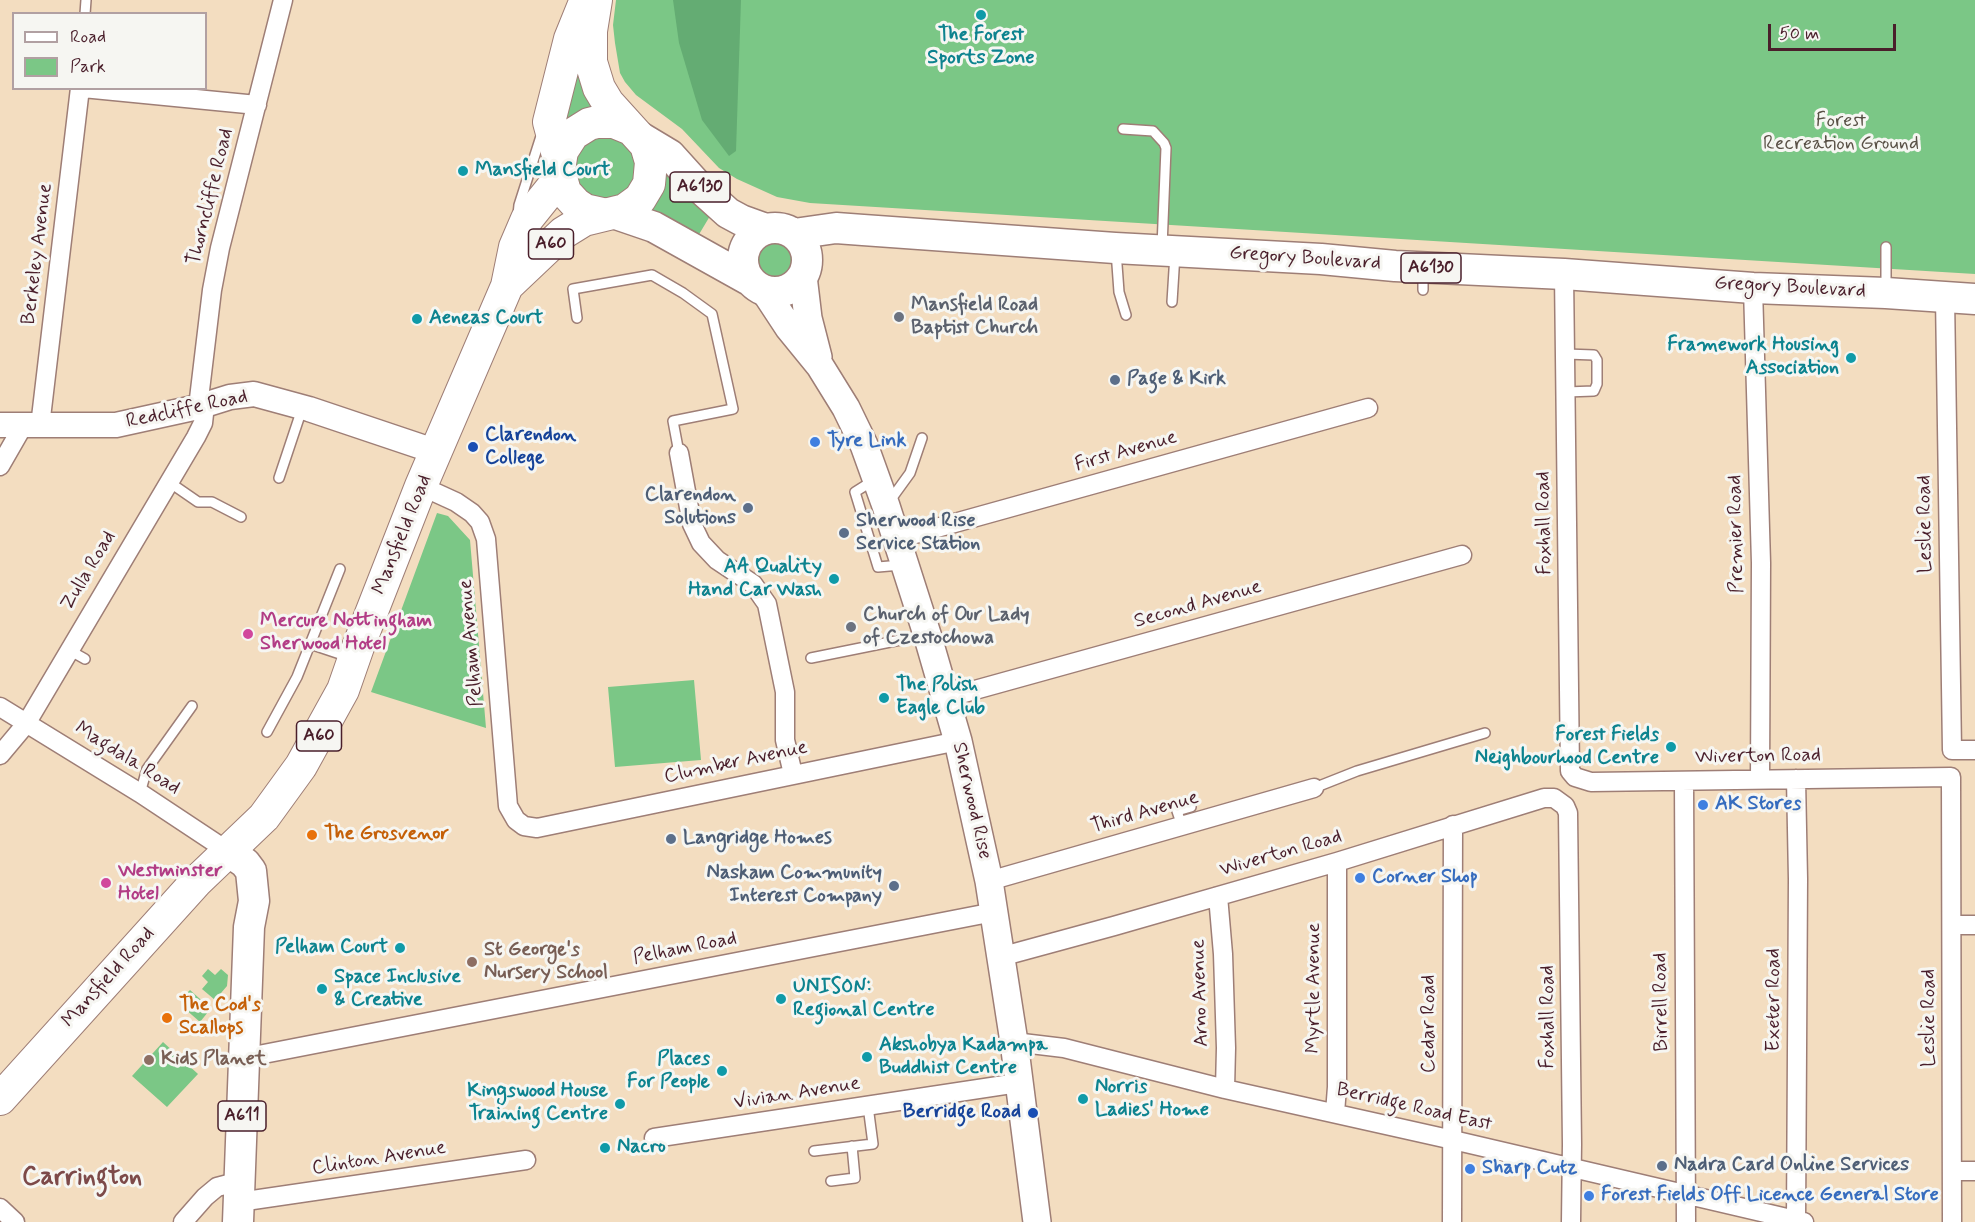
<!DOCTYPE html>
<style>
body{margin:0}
#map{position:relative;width:1975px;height:1222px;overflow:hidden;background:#f3ddc0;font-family:Mynerve,sans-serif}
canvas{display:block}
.legend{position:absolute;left:12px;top:12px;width:195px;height:78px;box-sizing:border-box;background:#f6f6f2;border:2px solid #b1a0a2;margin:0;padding:8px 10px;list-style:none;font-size:18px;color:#4a1f2b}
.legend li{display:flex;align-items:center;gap:12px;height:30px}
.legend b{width:30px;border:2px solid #b1a0a2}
.scale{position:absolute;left:1768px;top:24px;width:128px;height:27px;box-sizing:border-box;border:3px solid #4a1f2b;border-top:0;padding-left:8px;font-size:18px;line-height:21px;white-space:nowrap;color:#4a1f2b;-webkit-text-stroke:4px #f6f6f2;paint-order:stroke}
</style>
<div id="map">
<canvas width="1975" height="1222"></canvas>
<ul class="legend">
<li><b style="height:8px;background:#fff"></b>Road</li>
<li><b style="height:16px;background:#7bc786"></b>Park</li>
</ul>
<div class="scale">50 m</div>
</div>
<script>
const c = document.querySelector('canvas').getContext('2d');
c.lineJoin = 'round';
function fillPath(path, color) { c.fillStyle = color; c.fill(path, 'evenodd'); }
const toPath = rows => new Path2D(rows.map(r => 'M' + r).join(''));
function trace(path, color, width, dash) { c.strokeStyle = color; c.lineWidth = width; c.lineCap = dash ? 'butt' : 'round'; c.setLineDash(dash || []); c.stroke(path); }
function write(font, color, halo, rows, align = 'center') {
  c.font = font + ' Mynerve,sans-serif'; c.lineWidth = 6; c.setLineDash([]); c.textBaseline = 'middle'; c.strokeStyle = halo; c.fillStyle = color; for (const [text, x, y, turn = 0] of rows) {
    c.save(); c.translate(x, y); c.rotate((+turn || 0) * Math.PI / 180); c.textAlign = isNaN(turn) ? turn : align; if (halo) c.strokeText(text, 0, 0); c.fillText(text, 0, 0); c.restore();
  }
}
fillPath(toPath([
 [616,0,1975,0,1975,274,810,203,777,197,737,179,719,168,682,129,636,95,625,82,620,73,615,43,613,25],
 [576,45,605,113,559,127],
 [595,133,629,140,642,172,621,202,579,195,570,158],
 [663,167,710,216,698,236,644,207],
 '754 261a21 21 0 1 1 42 0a21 21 0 1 1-42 0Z',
 [437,513,448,516,470,540,486,728,371,692],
 [694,680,701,760,615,767,608,687],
 [208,969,215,975,221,969,228,975,227,986,215,1000,202,989,208,982,202,976],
 [190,990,209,1007,206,1010,208,1012,200,1022,184,1008,192,999,186,994],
 [163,1042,198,1074,167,1107,132,1076]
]), '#7bc786');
fillPath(toPath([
 [673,0,741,0,736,151,729,156,702,120,679,43]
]), '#64ac73');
const service = toPath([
 [85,14,86,0],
 [1123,129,1153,131,1164,143,1166,148,1162,247],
 [518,215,519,205,542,133],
 [1116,251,1119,292,1126,315],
 [1423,273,1423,290],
 [1886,290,1886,247],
 [1172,302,1175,254],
 [577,318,573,289,652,275,683,293,712,314,733,409,673,421,679,453],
 [1566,354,1594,355,1597,360,1597,384,1594,391,1566,392],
 [279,478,302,409],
 [874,480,855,492,878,567,901,565],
 [169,482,198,502,212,502,241,517],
 [889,502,910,473,922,438],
 [310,644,349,657],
 [69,650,85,659],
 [811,658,925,635],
 [267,732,297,677,340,569],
 [1314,788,1357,771,1485,733],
 [140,793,147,769,192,706],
 [1182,826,1177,811,1191,807],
 [814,1151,873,1144,868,1106],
 [831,1181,855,1178,852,1146]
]);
const minor = toPath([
 [83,88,257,105],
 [1564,274,1570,771,1575,777,1591,782,1951,777,1952,1222],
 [1753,288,1761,563,1760,779],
 [1945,297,1952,750,1975,750],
 [198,407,212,290,220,248,283,0],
 [40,426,80,88],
 [679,453,692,524,701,543,717,560,753,584,767,604,785,692,785,740,793,774],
 [0,466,23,426],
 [421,486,456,502,472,513,480,522,486,539,508,806,516,820,524,826,537,828,958,741],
 [897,539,1368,408],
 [946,698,1462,555],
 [0,707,140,793,229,852],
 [0,755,26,724,196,437,203,423,205,405],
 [1684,781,1686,1222],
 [989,881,1314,788],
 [1218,896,1223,954,1226,1048,1225,1089],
 [1952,925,1975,925],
 [1000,957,1114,926,1337,862,1544,798,1554,798,1565,806,1568,813,1572,1144,1571,1222],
 [1014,1042,1064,1048,1225,1089,1453,1140,1804,1222],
 [243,1058,994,912],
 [1335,1113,1337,1087,1337,862],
 [654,1138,1018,1083],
 [1953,1171,1975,1171],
 [239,1202,526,1160],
 [0,1208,15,1222],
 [183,1222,205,1197,217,1187,240,1181],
 [1452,1222,1453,825],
 [1796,1222,1798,879,1796,779]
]);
const tertiary = toPath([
 [0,425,116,425,198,407,230,397,254,394,309,409,437,452]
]);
const secondary = toPath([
 [803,276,808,318,818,357],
 [764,290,789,328,820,366,846,408,864,445,886,506,927,634,958,741,989,881,1014,1042,1037,1222]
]);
const primary = toPath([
 [640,137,670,155,698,186,728,213,741,220,766,229],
 [613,213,654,227,749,280],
 '743 260a32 32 0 1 1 64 0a32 32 0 1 1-64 0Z',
 [794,234,836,228,863,230,1115,248,1321,259,1395,266,1564,274,1753,288,1886,293,1975,299],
 [229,852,245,863,251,871,254,901,249,927,238,1222]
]);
const trunk = toPath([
 [559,159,549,122,570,39,585,2],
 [603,214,585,210,576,204,565,192,559,170,562,151,573,134,589,124,597,122,614,122,631,129],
 [507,286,563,233,584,220,625,210,640,199,649,184,651,162,646,145,608,103,599,88,591,62,591,31,596,0],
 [0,1099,196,882,264,817,301,766,343,690,358,647,421,486,507,286,515,247,527,219,560,178]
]);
trace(service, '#9e7e76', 12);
trace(minor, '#9e7e76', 21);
trace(tertiary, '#9e7e76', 27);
trace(secondary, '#9e7e76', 30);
trace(primary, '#9e7e76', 33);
trace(trunk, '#9e7e76', 34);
trace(service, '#fff', 9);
trace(minor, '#fff', 18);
trace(tertiary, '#fff', 24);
trace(secondary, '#fff', 27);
trace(primary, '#fff', 30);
trace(trunk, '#fff', 32);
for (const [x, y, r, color] of [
 [981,15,6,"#0f9aa8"],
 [463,171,6,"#0f9aa8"],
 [899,317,6,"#6b7280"],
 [417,319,6,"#0f9aa8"],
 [1851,358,6,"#0f9aa8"],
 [1115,380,6,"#5c6f8a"],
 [815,442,6,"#3f7fe0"],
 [473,447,6,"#1a4fb4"],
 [748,508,6,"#5c6f8a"],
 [844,533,6,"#5c6f8a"],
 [834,579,6,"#0f9aa8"],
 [851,627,6,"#6b7280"],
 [248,634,6,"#d1479c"],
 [884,698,6,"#0f9aa8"],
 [1671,747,6,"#0f9aa8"],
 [1703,805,6,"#3f7fe0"],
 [312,835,6,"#e8710a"],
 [671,839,6,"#5c6f8a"],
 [1360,878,6,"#3f7fe0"],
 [106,883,6,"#d1479c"],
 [894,886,6,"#5c6f8a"],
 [400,948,6,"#0f9aa8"],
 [472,962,6,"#8d6e63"],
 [322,989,6,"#0f9aa8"],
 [781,999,6,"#0f9aa8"],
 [167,1018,6,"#e8710a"],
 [867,1057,6,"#0f9aa8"],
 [149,1060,6,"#8d6e63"],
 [722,1071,6,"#0f9aa8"],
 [1083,1099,6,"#0f9aa8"],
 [620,1104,6,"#0f9aa8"],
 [1033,1113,6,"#1a4fb4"],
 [605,1148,6,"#0f9aa8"],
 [1662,1166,6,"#5c6f8a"],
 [1470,1169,6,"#3f7fe0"],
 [1589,1196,6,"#3f7fe0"]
]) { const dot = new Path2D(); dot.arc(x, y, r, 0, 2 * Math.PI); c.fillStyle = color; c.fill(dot); trace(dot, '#f6f6f2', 2); }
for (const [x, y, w] of [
 [700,187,60],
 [551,244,45],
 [1431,268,60],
 [319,736,45],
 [242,1116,48]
]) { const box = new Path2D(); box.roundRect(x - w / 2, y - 15, w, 30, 4.5); c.fillStyle = '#f6f6f2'; c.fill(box); trace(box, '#4a1f2b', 1.5); }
write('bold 18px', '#4a1f2b', null, [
 ["A6130",700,187],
 ["A60",551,244],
 ["A6130",1431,268],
 ["A60",319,736],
 ["A611",242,1116]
]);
write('bold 20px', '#0d838f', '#f6f6f2', [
 ["The Forest",981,36,"center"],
 ["Sports Zone",981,59,"center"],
 ["Mansfield Court",475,171],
 ["Aeneas Court",429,319],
 ["Framework Housing",1839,346,"right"],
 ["Association",1839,369,"right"],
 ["AA Quality",822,568,"right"],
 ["Hand Car Wash",822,591,"right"],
 ["The Polish",896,686],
 ["Eagle Club",896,709],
 ["Forest Fields",1659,736,"right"],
 ["Neighbourhood Centre",1659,759,"right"],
 ["Pelham Court",388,948,"right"],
 ["Space Inclusive",334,978],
 ["& Creative",334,1001],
 ["UNISON:",793,988],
 ["Regional Centre",793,1011],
 ["Akshobya Kadampa",879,1046],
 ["Buddhist Centre",879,1069],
 ["Places",710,1060,"right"],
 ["For People",710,1083,"right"],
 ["Norris",1095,1088],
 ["Ladies' Home",1095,1111],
 ["Kingswood House",608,1092,"right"],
 ["Training Centre",608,1115,"right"],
 ["Nacro",617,1148]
], 'left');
write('20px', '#595146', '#f6f6f2', [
 ["Forest",1841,122],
 ["Recreation Ground",1841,145]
]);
write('20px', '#4a1f2b', '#f6f6f2', [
 ["Thorncliffe Road",211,197,-76],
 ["Berkeley Avenue",38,254,-83],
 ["Gregory Boulevard",1305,259,4],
 ["Gregory Boulevard",1790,288,3],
 ["Redcliffe Road",187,410,-12],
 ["First Avenue",1126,452,-16],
 ["Foxhall Road",1545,523,-91],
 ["Leslie Road",1926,524,-91],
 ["Premier Road",1737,534,-91],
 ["Mansfield Road",403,535,-68],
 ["Zulla Road",89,571,-59],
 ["Second Avenue",1198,605,-16],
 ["Pelham Avenue",472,643,-95],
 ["Wiverton Road",1758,757,-1],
 ["Magdala Road",127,759,32],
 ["Clumber Avenue",736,763,-12],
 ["Sherwood Rise",971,801,77],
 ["Third Avenue",1145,813,-16],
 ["Wiverton Road",1281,854,-16],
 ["Pelham Road",685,949,-11],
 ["Mansfield Road",109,978,-48],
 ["Myrtle Avenue",1315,988,-90],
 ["Arno Avenue",1201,993,-92],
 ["Exeter Road",1775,1000,-90],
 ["Birrell Road",1662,1002,-91],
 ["Foxhall Road",1549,1017,-90],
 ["Leslie Road",1930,1018,-90],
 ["Cedar Road",1430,1024,-90],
 ["Vivian Avenue",797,1094,-9],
 ["Berridge Road East",1414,1108,13],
 ["Clinton Avenue",379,1159,-9]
]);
write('bold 20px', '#5b616d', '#f6f6f2', [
 ["Mansfield Road",911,306],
 ["Baptist Church",911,329],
 ["Church of Our Lady",863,616],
 ["of Czestochowa",863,639]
], 'left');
write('bold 20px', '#4e5e75', '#f6f6f2', [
 ["Page & Kirk",1127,380],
 ["Clarendon",736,496,"right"],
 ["Solutions",736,519,"right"],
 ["Sherwood Rise",856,522],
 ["Service Station",856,545],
 ["Langridge Homes",683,839],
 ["Naskam Community",882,874,"right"],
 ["Interest Company",882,897,"right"],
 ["Nadra Card Online Services",1674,1166]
], 'left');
write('bold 20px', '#164399', '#f6f6f2', [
 ["Clarendon",485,436],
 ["College",485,459],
 ["Berridge Road",1021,1113,"right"]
], 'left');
write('bold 20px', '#366cbe', '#f6f6f2', [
 ["Tyre Link",827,442],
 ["AK Stores",1715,805],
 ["Corner Shop",1372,878],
 ["Sharp Cutz",1482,1169],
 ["Forest Fields Off Licence General Store",1601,1196]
], 'left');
write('bold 20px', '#b23c85', '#f6f6f2', [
 ["Mercure Nottingham",260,622],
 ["Sherwood Hotel",260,645],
 ["Westminster",118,872],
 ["Hotel",118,895]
], 'left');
write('bold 20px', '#c56008', '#f6f6f2', [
 ["The Grosvenor",324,835],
 ["The Cod's",179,1006],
 ["Scallops",179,1029]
], 'left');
write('bold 20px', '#785e54', '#f6f6f2', [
 ["St George's",484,951],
 ["Nursery School",484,974],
 ["Kids Planet",161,1060]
], 'left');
write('bold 26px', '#7d4a49', '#f6f6f2', [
 ["Carrington",82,1179]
]);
</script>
